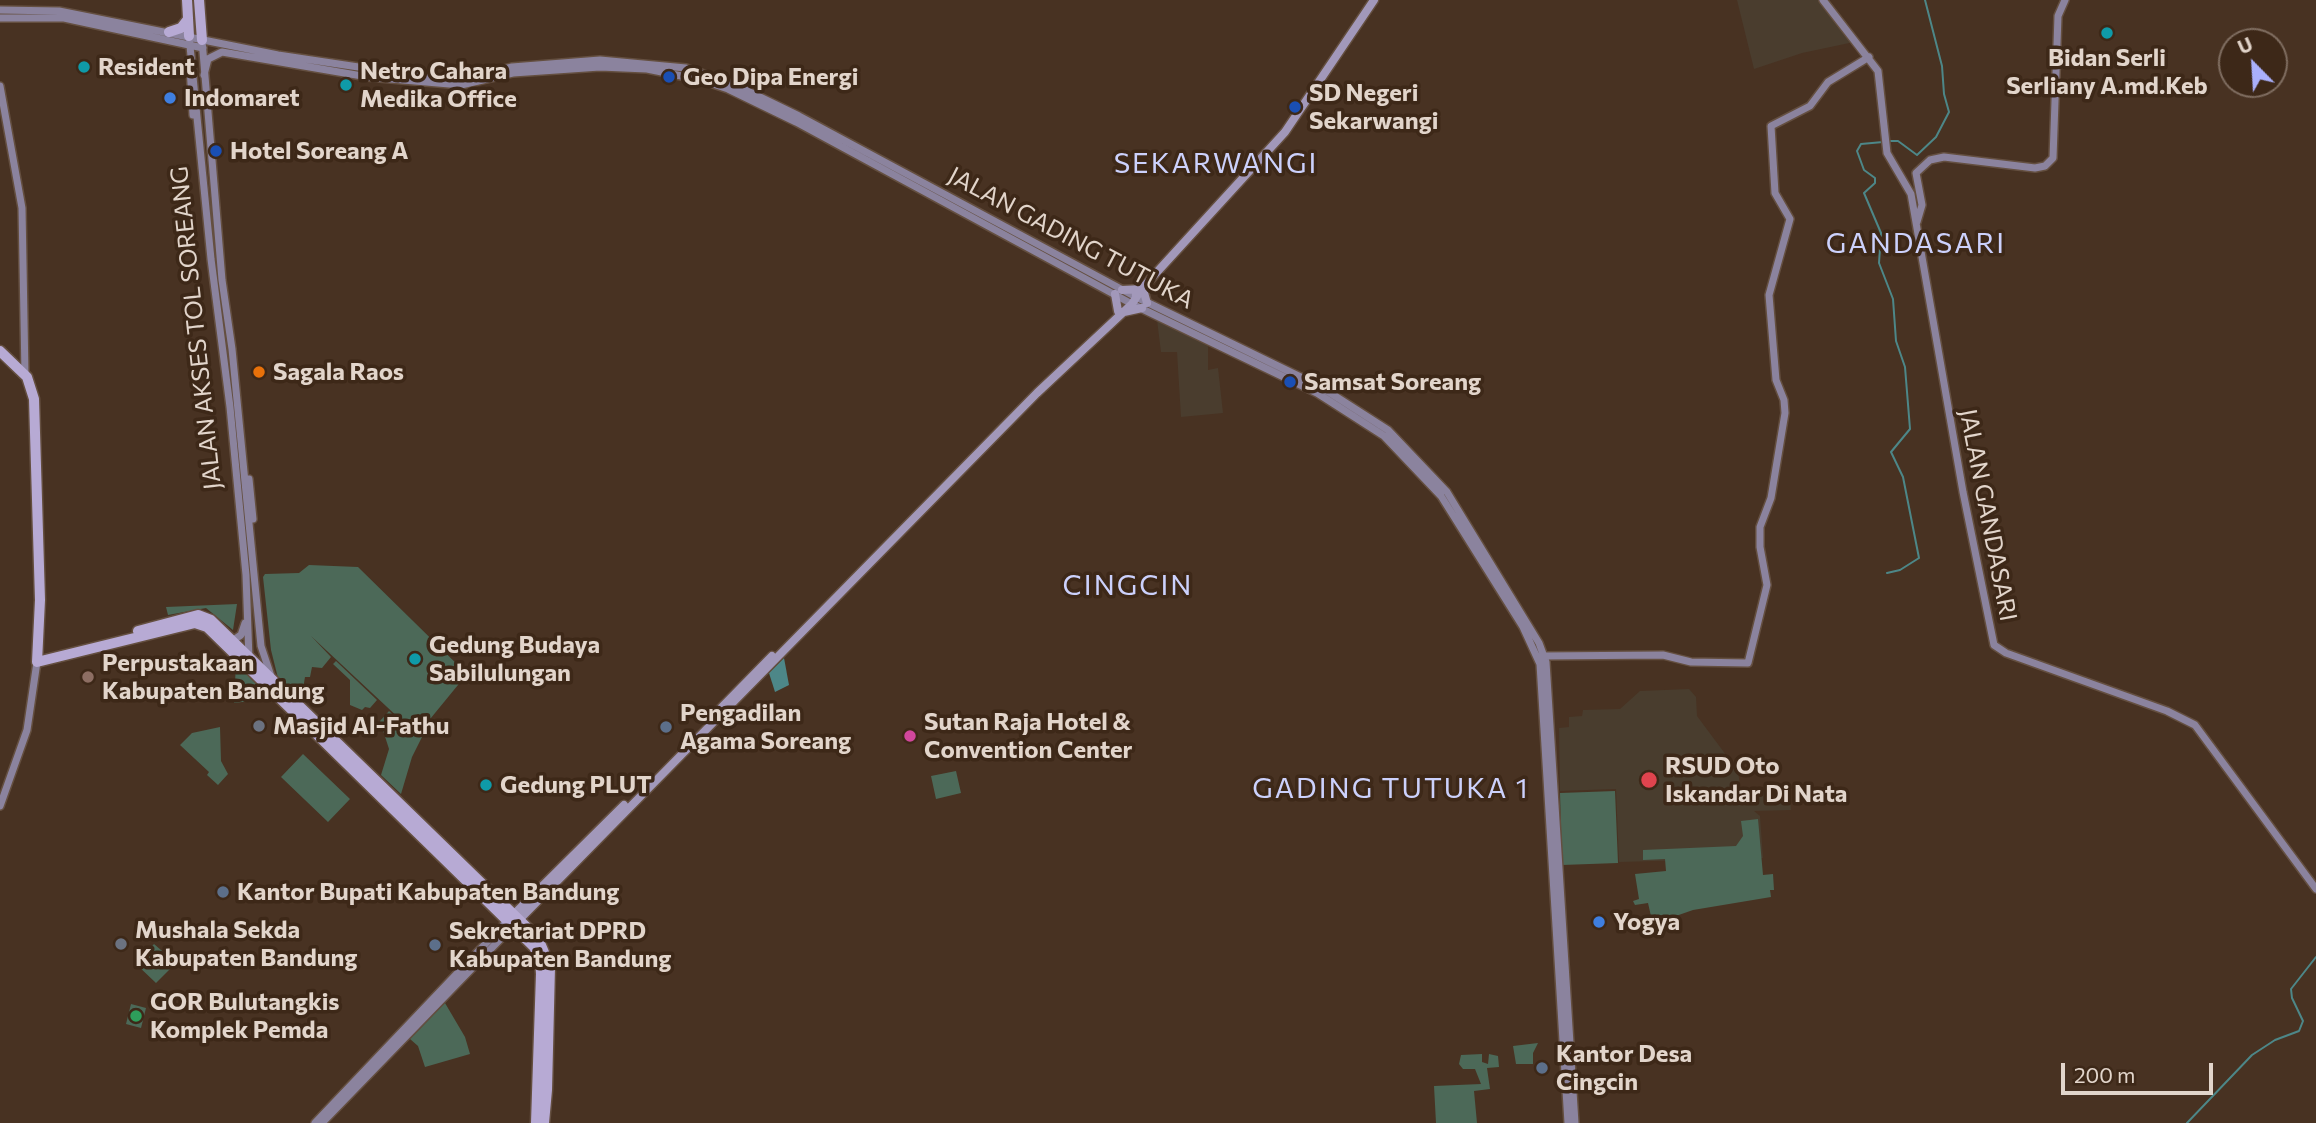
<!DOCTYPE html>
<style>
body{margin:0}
#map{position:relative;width:2316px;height:1123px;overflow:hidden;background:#483222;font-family:Commissioner,sans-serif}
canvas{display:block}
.north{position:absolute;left:2218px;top:28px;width:70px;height:70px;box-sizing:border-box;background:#3d2818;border:2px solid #7f6d60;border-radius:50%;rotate:336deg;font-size:19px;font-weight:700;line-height:28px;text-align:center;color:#e2d5cb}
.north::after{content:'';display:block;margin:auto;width:24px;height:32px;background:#aab0fb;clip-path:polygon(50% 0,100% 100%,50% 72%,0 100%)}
.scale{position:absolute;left:2061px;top:1063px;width:152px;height:32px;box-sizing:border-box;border:4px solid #e2d5cb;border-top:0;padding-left:9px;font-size:21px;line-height:24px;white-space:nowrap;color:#e2d5cb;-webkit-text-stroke:5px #3d2818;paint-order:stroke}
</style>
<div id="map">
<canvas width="2316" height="1123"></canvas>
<div class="north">U</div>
<div class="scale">200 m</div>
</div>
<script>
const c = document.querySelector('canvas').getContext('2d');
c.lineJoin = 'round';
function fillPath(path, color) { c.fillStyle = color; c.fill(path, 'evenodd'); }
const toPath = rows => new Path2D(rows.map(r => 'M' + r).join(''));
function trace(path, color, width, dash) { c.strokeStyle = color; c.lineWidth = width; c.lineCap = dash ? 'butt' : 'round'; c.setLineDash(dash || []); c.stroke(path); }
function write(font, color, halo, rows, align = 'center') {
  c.font = font + ' Commissioner,sans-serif'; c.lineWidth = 7; c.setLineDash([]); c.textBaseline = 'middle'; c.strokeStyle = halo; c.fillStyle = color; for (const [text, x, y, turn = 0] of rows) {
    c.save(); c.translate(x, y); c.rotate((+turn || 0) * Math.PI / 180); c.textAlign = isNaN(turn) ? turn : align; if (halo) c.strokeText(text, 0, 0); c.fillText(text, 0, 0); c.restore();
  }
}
fillPath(toPath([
 [1737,0,1818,0,1854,42,1802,53,1754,69],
 [1157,320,1208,346,1208,370,1218,368,1223,413,1181,417,1177,352,1161,352]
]), '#4a3d2e');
fillPath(toPath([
 [1689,689,1696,697,1697,716,1738,771,1741,793,1789,788,1791,810,1754,811,1760,816,1763,858,1619,862,1616,789,1560,791,1559,728,1569,727,1569,717,1582,716,1583,710,1620,709,1640,691]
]), '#493d2e');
fillPath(toPath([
 [309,565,358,567,467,674,417,735,311,636,331,657,322,668,312,667,310,677,305,677,301,701,278,678,271,650,263,577,265,574,299,573],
 [237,604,233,630,206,608,168,615,166,607],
 [336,661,377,700,370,708,365,707,362,710,350,705,350,680,333,664],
 [236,663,260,688,250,701,234,703],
 [389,711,416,736,429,723,412,757,401,794,381,775,389,749,380,721],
 [220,727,221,761,228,774,218,785,207,775,209,772,180,745,192,733],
 [303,754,350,799,328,822,281,777],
 [956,771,961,793,936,799,931,776],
 [1615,791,1618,863,1562,865,1560,793],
 [1758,819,1763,875,1773,874,1774,890,1770,890,1771,897,1693,910,1673,917,1673,922,1653,925,1648,903,1635,905,1633,901,1639,899,1635,874,1666,871,1665,859,1643,860,1643,850,1736,846,1743,836,1741,821],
 [154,944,176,963,156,983,136,964],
 [445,1003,465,1037,470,1054,425,1067,418,1046,410,1039],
 [131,1004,146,1008,141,1028,126,1024],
 [1538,1043,1533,1053,1533,1064,1516,1064,1513,1046],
 [1482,1054,1482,1062,1488,1064,1489,1054,1498,1056,1499,1067,1487,1068,1490,1089,1474,1091,1477,1123,1436,1123,1434,1086,1481,1084,1475,1069,1463,1069,1459,1064,1461,1055]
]), '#4c6958');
fillPath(toPath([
 [784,658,789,685,775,692,769,673]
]), '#4d8788');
trace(toPath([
 [1889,141,1898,141,1917,155,1936,137,1949,112,1944,94,1942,66,1925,0],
 [1883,142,1861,144,1857,151,1864,170,1875,178,1875,183,1864,193,1881,233,1879,263,1893,299,1896,341,1905,367,1910,429,1891,452,1903,477,1919,558,1900,570,1887,573],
 [2187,1123,2252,1055,2275,1040,2299,1031,2303,1021,2292,998,2291,989,2316,957]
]), '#4d8788', 2);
const secondary = toPath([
 [1823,0,1878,71,1887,153,1911,194,1963,492,1994,645,2006,653,2167,711,2195,725,2316,889],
 [0,10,59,11,278,55,412,75,465,79,512,67,600,60,686,68,731,83,799,116,1134,296,1321,387,1388,430,1447,492,1539,643,1546,662,1575,1123],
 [0,18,64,18,203,48],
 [189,36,211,259,230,407,246,575,249,659],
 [202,40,222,280,232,349,261,646,271,676],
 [190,68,193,115],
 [204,75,208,59,222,52,368,77,461,85,513,73,600,67,647,69,701,80,728,89,796,122,1132,304,1317,393,1384,436,1441,496,1523,627,1540,664,1568,1123],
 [0,86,22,208,25,375],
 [1917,222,1922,205,1916,173,1930,160,1944,157,2035,168,2045,166,2053,158,2058,16,2065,0],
 [249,479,253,519],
 [232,641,241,635,245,623],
 [1543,656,1663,655,1691,662,1748,663,1767,585,1760,547,1760,527,1771,498,1785,413,1784,400,1776,380,1769,295,1790,219,1775,193,1771,126,1810,106,1828,82,1869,57],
 [0,806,27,730,37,662],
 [315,1123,508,920],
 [322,1123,513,926]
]);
const primary = toPath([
 [1122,290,1143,289,1147,303],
 [1115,294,1118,311],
 [1136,295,1285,132,1374,0],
 [1124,312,1142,308],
 [718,711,772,656],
 [509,919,624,805],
 [517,922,1037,393,1132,304,1139,293]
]);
const highway = toPath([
 [187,0,189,36],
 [199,0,202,40],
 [169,32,181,28,188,19],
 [0,351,27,377,34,399,40,600,37,662,195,623,207,627,534,947,540,958,541,974,536,1123],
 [138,631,198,615,211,620,538,938,550,967,547,1090,544,1123]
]);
trace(secondary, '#644f40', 10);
trace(primary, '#644f40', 11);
trace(highway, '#644f40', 13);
trace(secondary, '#8b839e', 7);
trace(primary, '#a298ba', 8);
trace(highway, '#b7aad4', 10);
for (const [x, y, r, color] of [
 [2107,33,7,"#0f9aa8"],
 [84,67,7,"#0f9aa8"],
 [669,77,7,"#1a4fb4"],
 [346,85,7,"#0f9aa8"],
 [170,98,7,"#3f7fe0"],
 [1295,107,7,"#1a4fb4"],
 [216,151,7,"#1a4fb4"],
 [259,372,7,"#e8710a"],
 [1290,382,7,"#1a4fb4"],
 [415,659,7,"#0f9aa8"],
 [88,677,7,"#8d6e63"],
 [259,726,7,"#6b7280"],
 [666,727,7,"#5c6f8a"],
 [910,736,7,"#d1479c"],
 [1649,780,9,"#e0444e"],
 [486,785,7,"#0f9aa8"],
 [223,892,7,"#5c6f8a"],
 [1599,922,7,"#3f7fe0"],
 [121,944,7,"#6b7280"],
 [435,945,7,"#5c6f8a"],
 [136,1016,7,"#2e9e5b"],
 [1542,1068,7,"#5c6f8a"]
]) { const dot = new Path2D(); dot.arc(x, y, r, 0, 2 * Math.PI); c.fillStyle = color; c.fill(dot); trace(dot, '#3d2818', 2.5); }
write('bold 24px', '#e2d5cb', '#3d2818', [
 ["Bidan Serli",2107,58,"center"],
 ["Serliany A.md.Keb",2107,86,"center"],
 ["Resident",98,67],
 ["Netro Cahara",360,71],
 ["Medika Office",360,99],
 ["Geo Dipa Energi",683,77],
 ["SD Negeri",1309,93],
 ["Sekarwangi",1309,121],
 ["Indomaret",184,98],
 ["Hotel Soreang A",230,151],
 ["Sagala Raos",273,372],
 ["Samsat Soreang",1304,382],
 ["Gedung Budaya",429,645],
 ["Sabilulungan",429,673],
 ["Perpustakaan",102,663],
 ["Kabupaten Bandung",102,691],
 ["Pengadilan",680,713],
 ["Agama Soreang",680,741],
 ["Sutan Raja Hotel &",924,722],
 ["Convention Center",924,750],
 ["Masjid Al-Fathu",273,726],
 ["RSUD Oto",1665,766],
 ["Iskandar Di Nata",1665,794],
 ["Gedung PLUT",500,785],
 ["Kantor Bupati Kabupaten Bandung",237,892],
 ["Yogya",1613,922],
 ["Mushala Sekda",135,930],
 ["Kabupaten Bandung",135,958],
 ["Sekretariat DPRD",449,931],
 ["Kabupaten Bandung",449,959],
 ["GOR Bulutangkis",150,1002],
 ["Komplek Pemda",150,1030],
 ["Kantor Desa",1556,1054],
 ["Cingcin",1556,1082]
], 'left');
write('24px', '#e2d5cb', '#3d2818', [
 ["JALAN GADING TUTUKA",1071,238,28],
 ["JALAN AKSES TOL SOREANG",196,328,-96],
 ["JALAN GANDASARI",1988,515,79]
]);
c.letterSpacing = '2px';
write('28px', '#ccd1fc', '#3d2818', [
 ["SEKARWANGI",1216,164],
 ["GANDASARI",1916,244],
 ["CINGCIN",1128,586],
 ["GADING TUTUKA 1",1391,789]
]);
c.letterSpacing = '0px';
</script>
